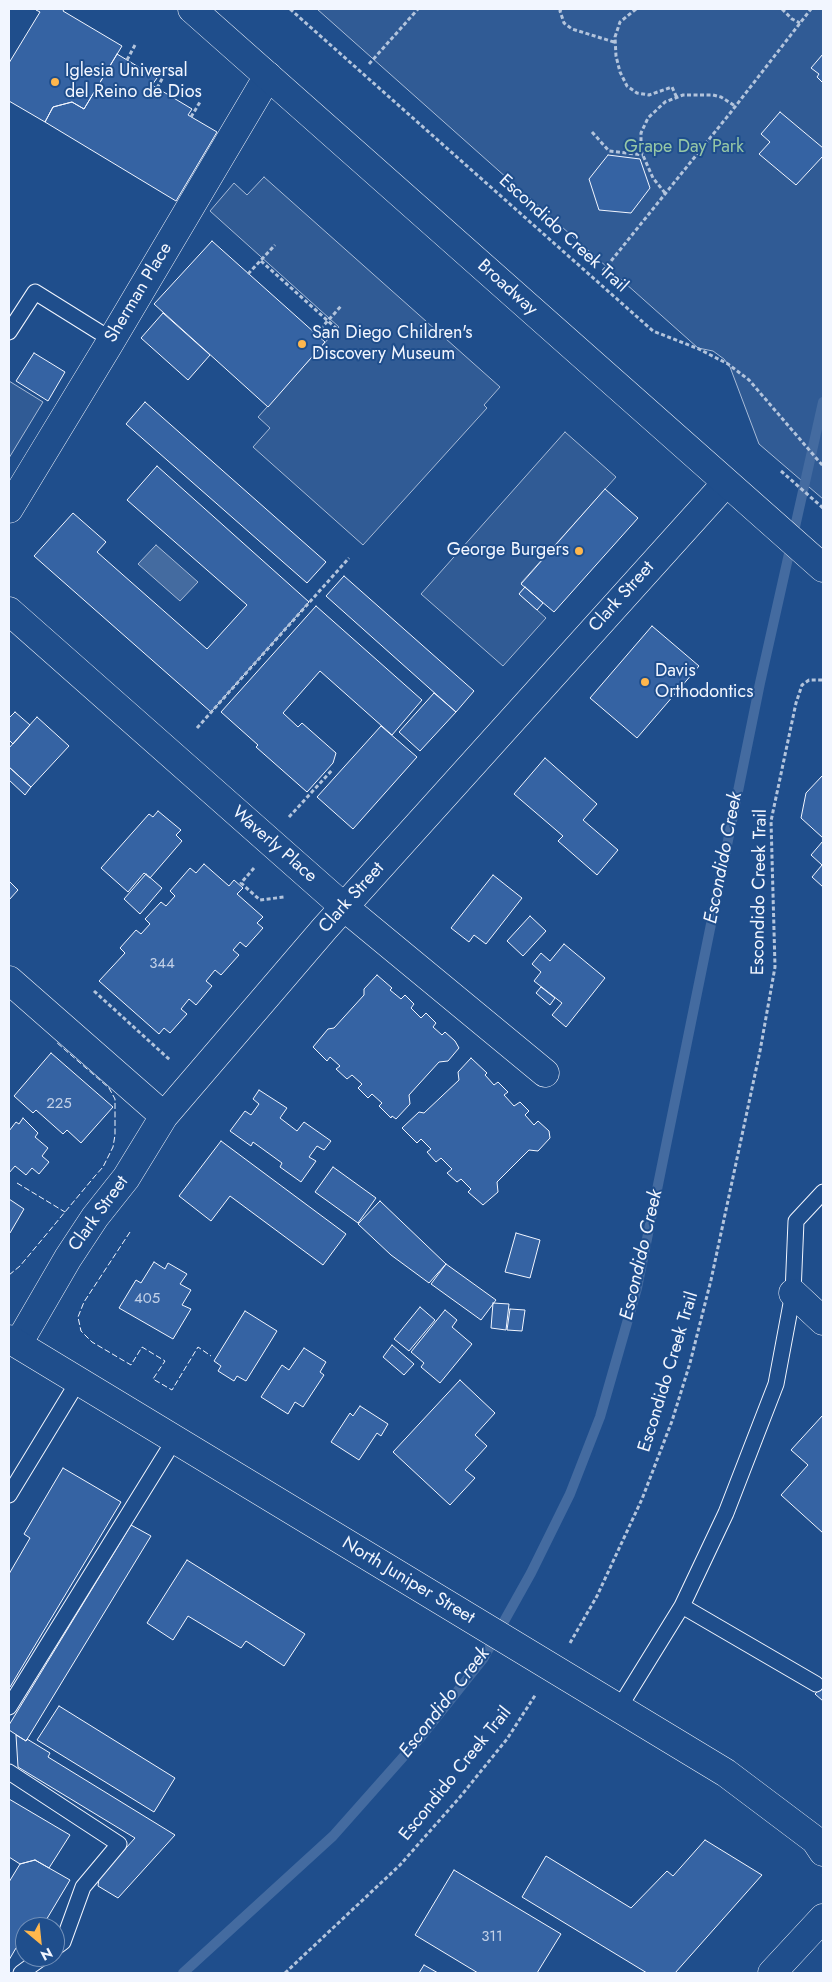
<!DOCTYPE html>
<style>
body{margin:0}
#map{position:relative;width:832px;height:1982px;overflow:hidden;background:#1f4e8c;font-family:Jost,sans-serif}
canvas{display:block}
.frame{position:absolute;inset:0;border:10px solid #f2f6ff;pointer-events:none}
.north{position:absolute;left:15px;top:1917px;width:50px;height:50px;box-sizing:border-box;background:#1f4e8c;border:1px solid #7391ba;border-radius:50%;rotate:152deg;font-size:14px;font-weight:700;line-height:20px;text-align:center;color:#f2f6ff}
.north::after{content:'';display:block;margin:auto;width:18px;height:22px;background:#ffb74d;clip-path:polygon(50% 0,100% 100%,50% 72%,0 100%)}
</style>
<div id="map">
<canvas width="832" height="1982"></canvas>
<div class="frame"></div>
<div class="north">N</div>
</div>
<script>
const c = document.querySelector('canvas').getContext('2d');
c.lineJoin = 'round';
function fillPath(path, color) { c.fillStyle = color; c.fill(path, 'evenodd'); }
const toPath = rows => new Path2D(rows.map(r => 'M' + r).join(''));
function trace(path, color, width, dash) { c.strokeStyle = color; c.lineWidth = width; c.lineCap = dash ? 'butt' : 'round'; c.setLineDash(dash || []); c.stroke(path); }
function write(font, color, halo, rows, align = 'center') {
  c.font = font + ' Jost,sans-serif'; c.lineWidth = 4; c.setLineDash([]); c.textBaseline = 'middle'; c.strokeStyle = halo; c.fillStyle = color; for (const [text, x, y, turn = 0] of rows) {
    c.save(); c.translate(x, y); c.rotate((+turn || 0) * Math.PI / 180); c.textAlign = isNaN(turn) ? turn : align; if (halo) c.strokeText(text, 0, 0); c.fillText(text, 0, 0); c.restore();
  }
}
const built = toPath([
 [317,9,823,9,823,499,759,444,730,367,724,359,713,351,698,348,317,9],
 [264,177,500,387,484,405,487,408,363,545,253,447,270,428,258,417,339,327,210,211,234,183,247,195,264,177],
 [9,381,43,402,9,458,9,381],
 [565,432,616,477,521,583,525,587,519,594,546,618,503,666,421,594,565,432]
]);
fillPath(built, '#305b95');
trace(built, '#a8bbd7', 1);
const water = toPath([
 [156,545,198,582,180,601,138,564,156,545]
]);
fillPath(water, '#446ba0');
trace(water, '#a8bbd7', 1);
trace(toPath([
 [183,1973,333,1836,420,1738,483,1659,531,1573,570,1494,600,1417,637,1288,760,683,823,402]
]), '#446ba0', 10);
const building = toPath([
 [37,9,64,9,63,11,122,46,84,109,72,102,53,107,45,122,9,101,9,63,40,12,36,10,37,9],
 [117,54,157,78,152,85,192,109,188,115,217,132,176,201,45,122,53,107,72,102,84,109,117,54],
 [823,54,823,83,817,77,819,74,811,68,823,54],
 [780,112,823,148,823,156,796,185,759,154,770,142,761,134,780,112],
 [608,155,640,159,650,188,631,213,599,210,589,179,608,155],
 [212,241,325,342,268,407,154,304,212,241],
 [163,313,210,355,188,380,141,338,163,313],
 [34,353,65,372,48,401,16,381,34,353],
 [145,402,326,562,307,583,126,424,145,402],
 [157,466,309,602,211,712,34,556,73,513,106,542,97,552,207,649,247,605,127,500,157,466],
 [605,489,638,518,554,612,521,584,605,489],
 [344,576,474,691,456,712,326,596,344,576],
 [525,587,543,603,537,610,519,594,525,587],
 [316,606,422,700,392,735,320,671,283,713,298,727,302,723,336,753,333,763,307,792,256,747,258,745,221,712,316,606],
 [652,626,699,666,637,738,590,698,652,626],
 [434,693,456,712,420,751,399,732,434,693],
 [15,712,30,725,13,744,9,740,9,718,15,712],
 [37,717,69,746,31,787,9,767,9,748,37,717],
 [381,726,417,757,353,829,317,797,381,726],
 [545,758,597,804,583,820,618,850,597,875,558,841,563,836,514,794,545,758],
 [9,767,31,787,25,795,9,780,9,767],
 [823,775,823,838,801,818,806,793,823,775],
 [158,811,181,830,176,835,182,841,150,878,144,873,128,892,101,868,149,814,153,817,158,811],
 [823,841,823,887,812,877,822,865,811,855,823,841],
 [204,864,229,886,234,880,243,888,237,894,263,917,257,923,263,928,246,947,240,942,233,950,239,955,221,975,215,970,206,981,212,986,196,1005,189,999,181,1009,187,1014,170,1033,164,1028,159,1034,99,981,125,953,120,948,136,930,141,934,150,924,145,919,161,902,166,906,175,896,170,891,190,868,196,873,204,864],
 [146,874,162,888,140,914,124,899,146,874],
 [493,875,522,898,486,944,474,935,469,942,451,928,493,875],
 [9,881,18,890,9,900,9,881],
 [530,916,546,931,523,956,507,941,530,916],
 [564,944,605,978,566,1027,552,1015,562,1003,534,981,541,972,532,964,541,953,550,961,564,944],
 [377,975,392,988,390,990,401,999,405,995,414,1004,411,1008,421,1018,426,1013,436,1023,433,1027,442,1035,445,1032,455,1041,459,1048,448,1061,439,1062,409,1095,410,1104,396,1119,392,1116,391,1118,379,1106,382,1103,372,1094,368,1098,358,1088,362,1084,352,1075,347,1079,336,1069,340,1066,330,1057,327,1061,313,1047,328,1029,334,1028,364,995,364,989,377,975],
 [541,987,555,998,550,1005,536,993,541,987],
 [51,1053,113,1107,81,1143,67,1130,63,1134,36,1110,33,1113,14,1096,51,1053],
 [471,1058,487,1073,485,1075,494,1085,498,1082,508,1092,504,1095,514,1106,520,1102,529,1111,525,1115,534,1125,538,1121,549,1131,550,1138,538,1151,529,1150,497,1182,498,1192,483,1205,468,1192,471,1189,461,1179,457,1182,447,1173,452,1169,441,1158,436,1162,427,1152,431,1149,421,1139,417,1143,402,1128,419,1112,424,1113,459,1080,458,1072,471,1058],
 [259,1090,287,1108,280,1118,297,1131,304,1122,331,1141,324,1150,317,1146,309,1157,316,1161,301,1182,280,1167,282,1163,253,1142,251,1146,230,1131,245,1111,251,1115,259,1104,253,1099,259,1090],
 [23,1118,38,1133,35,1137,48,1148,42,1156,49,1162,39,1174,32,1168,26,1175,15,1166,9,1173,9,1131,16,1122,19,1124,23,1118],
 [221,1141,346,1234,323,1265,230,1196,211,1221,179,1196,221,1141],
 [333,1167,376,1198,358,1223,315,1192,333,1167],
 [9,1199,24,1209,10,1233,9,1232,9,1199],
 [380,1201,446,1264,429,1283,391,1255,358,1224,380,1201],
 [516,1233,540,1240,530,1278,505,1272,516,1233],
 [154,1262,165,1269,168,1263,187,1274,180,1284,191,1290,182,1305,191,1309,173,1339,119,1308,136,1280,141,1283,154,1262],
 [446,1264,496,1300,481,1320,431,1284,446,1264],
 [493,1303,509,1304,506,1330,491,1328,493,1303],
 [420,1307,435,1320,409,1351,394,1339,420,1307],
 [510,1309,525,1310,522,1331,507,1330,510,1309],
 [445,1310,457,1320,452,1327,472,1344,440,1383,421,1367,424,1363,411,1352,445,1310],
 [245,1311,277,1331,246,1381,237,1376,234,1381,218,1371,221,1366,214,1361,245,1311],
 [392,1345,414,1364,404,1375,383,1357,392,1345],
 [304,1348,326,1362,320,1372,324,1375,303,1407,295,1402,288,1414,261,1397,282,1365,289,1370,304,1348],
 [460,1380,495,1413,475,1435,487,1446,465,1470,475,1478,450,1505,393,1452,460,1380],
 [360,1406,388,1424,381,1436,377,1433,359,1460,331,1442,350,1413,353,1416,360,1406],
 [823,1415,823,1533,781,1495,808,1465,791,1450,823,1415],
 [63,1468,121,1502,10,1687,9,1686,9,1574,30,1538,24,1534,63,1468],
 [131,1525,151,1536,26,1741,9,1730,9,1725,131,1525],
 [187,1560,305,1634,284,1666,246,1641,241,1648,188,1616,173,1640,147,1623,187,1560],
 [823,1686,823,1701,815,1694,823,1686],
 [59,1706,175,1778,154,1812,37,1740,59,1706],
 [16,1735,26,1741,27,1739,50,1753,48,1757,175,1835,118,1898,98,1886,99,1878,135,1838,18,1767,16,1735],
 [9,1799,70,1835,49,1868,35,1860,20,1864,9,1857,9,1799],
 [705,1840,762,1875,675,1973,647,1973,522,1897,546,1856,631,1908,667,1871,673,1876,705,1840],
 [35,1860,70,1880,42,1927,25,1927,25,1953,16,1948,9,1960,9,1882,20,1864,35,1860],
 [454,1870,561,1934,537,1973,478,1973,415,1935,454,1870],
 [424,1965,438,1973,419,1973,424,1965]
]);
fillPath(building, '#3563a3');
trace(building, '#f2f6ff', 1);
const service = toPath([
 [9,332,35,292,112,340],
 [9,1495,79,1380],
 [816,1684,682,1606,726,1513,776,1384,793,1293,796,1221,823,1192],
 [9,1707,175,1439],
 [619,1708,682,1606],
 [9,1772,119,1844,83,1887,63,1942,55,1948],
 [21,1973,43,1957]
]);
const minor = toPath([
 [9,509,108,346,268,76],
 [9,611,344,907,545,1073],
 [9,980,164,1116],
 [793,1293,823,1321],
 [18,1344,68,1258,95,1217,126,1178,164,1116,325,928,726,483]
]);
const tertiary = toPath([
 [9,1339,726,1773,815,1840,823,1852]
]);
const secondary = toPath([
 [772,1973,823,1918]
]);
const primary = toPath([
 [192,9,823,568]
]);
trace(service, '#f2f6ff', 17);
trace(minor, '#f2f6ff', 29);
trace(tertiary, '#f2f6ff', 29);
trace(secondary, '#f2f6ff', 29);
trace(primary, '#f2f6ff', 29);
trace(toPath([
 [290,9,653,331,699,349,728,364,749,380,823,466],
 [561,9,560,11,564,23,572,29,614,42],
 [636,9,620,22,615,37,616,56,620,72,627,86,637,93,649,95,672,87,677,98],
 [782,9,792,19,800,23],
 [127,60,135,45],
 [369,64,418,9],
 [157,88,166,72],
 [191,117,200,102],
 [592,132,609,151,643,155],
 [665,193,653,178,641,151,641,133,648,118,665,102,683,95,713,95,721,97,735,106],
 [261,261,337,329],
 [603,271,731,112,811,9],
 [248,274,275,245],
 [316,334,342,305],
 [781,471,823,508],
 [197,728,349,558],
 [289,817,333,769],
 [254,868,241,883,260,900,284,897],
 [94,991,170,1060],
 [570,1643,597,1596,642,1499,672,1421,690,1363,711,1280,760,1051,775,967,771,821,796,703,802,685,809,680,823,680],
 [285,1973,400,1865,460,1797,507,1739,536,1694]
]), '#b3c4dc', 3, [4, 2.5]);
trace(service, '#1f4e8c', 15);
trace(minor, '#1f4e8c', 28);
trace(tertiary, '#1f4e8c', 28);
trace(secondary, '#1f4e8c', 28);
trace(primary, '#1f4e8c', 28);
trace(toPath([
 [17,1183,65,1212],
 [130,1232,84,1302,78,1317,81,1331,92,1342,131,1365,142,1347,165,1361,153,1379,172,1390,198,1347,211,1356],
 [9,1275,20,1266,95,1176,103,1167,113,1147,115,1135,115,1099,109,1088,56,1042]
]), '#f2f6ff', 1, [6, 2.5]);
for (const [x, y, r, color] of [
 [55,82,5,"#ffb74d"],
 [302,344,5,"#ffb74d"],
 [579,551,5,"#ffb74d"],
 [645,682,5,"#ffb74d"]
]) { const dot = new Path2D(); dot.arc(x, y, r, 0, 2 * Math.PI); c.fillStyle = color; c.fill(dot); trace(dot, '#1f4e8c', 2); }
write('15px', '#c3d1e8', null, [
 ["344",162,964],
 ["225",59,1104],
 ["405",147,1299],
 ["311",492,1937]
]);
write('18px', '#f2f6ff', '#1f4e8c', [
 ["Iglesia Universal",65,72],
 ["del Reino de Dios",65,93],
 ["San Diego Children's",312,334],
 ["Discovery Museum",312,355],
 ["George Burgers",569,551,"right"],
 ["Davis",655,672],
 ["Orthodontics",655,693]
], 'left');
write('18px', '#97c8a6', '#1f4e8c', [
 ["Grape Day Park",684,148]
]);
write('18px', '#f2f6ff', '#1f4e8c', [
 ["Escondido Creek Trail",563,234,42],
 ["Broadway",507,288,42],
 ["Sherman Place",139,293,-59],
 ["Clark Street",622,597,-48],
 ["Waverly Place",274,845,41],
 ["Escondido Creek Trail",760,892,-89],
 ["Clark Street",352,898,-48],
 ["Clark Street",99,1214,-54],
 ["Escondido Creek Trail",669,1372,-73],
 ["North Juniper Street",408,1581,31],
 ["Escondido Creek Trail",456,1774,-51]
]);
write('italic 19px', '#f2f6ff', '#1f4e8c', [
 ["Escondido Creek",724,858,-79],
 ["Escondido Creek",642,1255,-77],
 ["Escondido Creek",445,1703,-52]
]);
</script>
